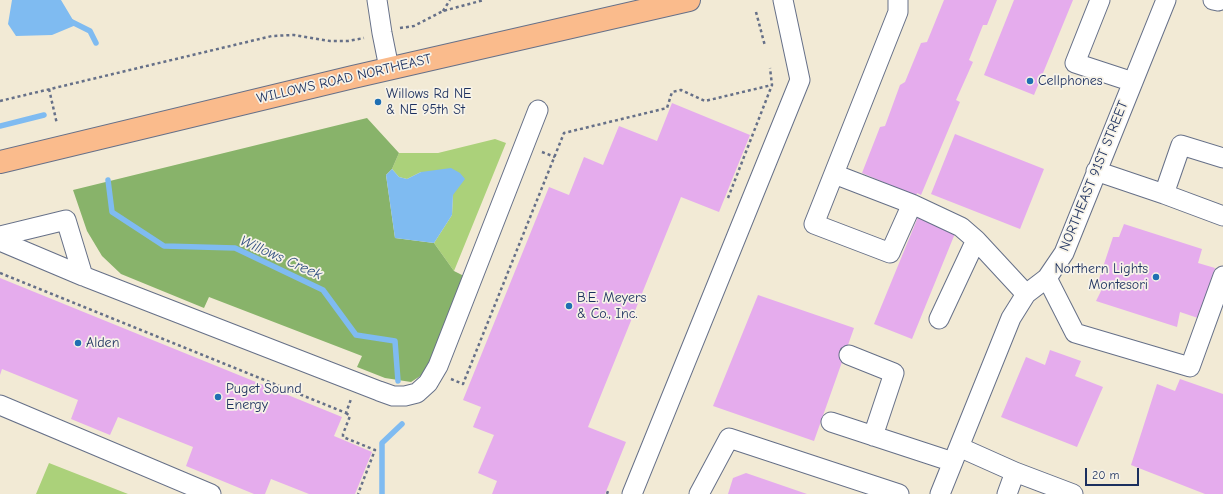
<!DOCTYPE html>
<style>
body{margin:0}
#map{position:relative;width:1223px;height:494px;overflow:hidden;background:#f2ead5;font-family:"Comic Neue",sans-serif}
canvas{display:block}
.scale{position:absolute;left:1085px;top:468px;width:54px;height:18px;box-sizing:border-box;border:2px solid #1b2f5e;border-top:0;padding-left:5px;font-size:12px;line-height:14px;white-space:nowrap;color:#1b2f5e;-webkit-text-stroke:3px #f7f3e8;paint-order:stroke}
</style>
<div id="map">
<canvas width="1223" height="494"></canvas>
<div class="scale">20 m</div>
</div>
<script>
const c = document.querySelector('canvas').getContext('2d');
c.lineJoin = 'round';
function fillPath(path, color) { c.fillStyle = color; c.fill(path, 'evenodd'); }
const toPath = rows => new Path2D(rows.map(r => 'M' + r).join(''));
function trace(path, color, width, dash) { c.strokeStyle = color; c.lineWidth = width; c.lineCap = dash ? 'butt' : 'round'; c.setLineDash(dash || []); c.stroke(path); }
function write(font, color, halo, rows, align = 'center') {
  c.font = font + ' "Comic Neue",sans-serif'; c.lineWidth = 3.5; c.setLineDash([]); c.textBaseline = 'middle'; c.strokeStyle = halo; c.fillStyle = color; for (const [text, x, y, turn = 0] of rows) {
    c.save(); c.translate(x, y); c.rotate((+turn || 0) * Math.PI / 180); c.textAlign = isNaN(turn) ? turn : align; if (halo) c.strokeText(text, 0, 0); c.fillText(text, 0, 0); c.restore();
  }
}
fillPath(toPath([
 [495,139,506,143,454,271,434,243,452,215,453,195,421,172,407,179,399,177,392,169,399,153,438,153],
 [49,463,128,494,36,494]
]), '#abd17a');
fillPath(toPath([
 [367,118,399,153,392,169,386,175,395,238,434,243,454,271,464,276,425,373,411,382,385,378,357,367,362,356,209,297,204,308,121,274,102,256,87,231,73,190]
]), '#88b36a');
fillPath(toPath([
 [12,0,61,0,76,25,52,35,16,36,8,24],
 [451,168,460,173,465,179,453,195,452,215,434,243,395,238,386,175,392,169,399,177,407,179,421,172]
]), '#7fbbf1');
trace(toPath([
 [70,21,90,31,96,43],
 [0,126,44,115],
 [108,180,112,212,164,246,235,248,323,290,356,335,395,341,398,381],
 [382,494,382,443,402,424]
]), '#7fbbf1', 5.5);
fillPath(toPath([
 [944,0,997,0,987,25,983,25,969,60,973,62,956,100,960,102,921,195,917,193,916,196,862,173,880,127,885,126,900,85,905,82,921,43,927,42],
 [1014,0,1073,0,1034,95,984,75],
 [672,103,750,135,719,212,681,197,588,427,626,442,605,494,492,494,497,481,478,473,494,435,473,427,481,407,463,400,549,187,569,195,584,157,603,165,619,126,657,141],
 [955,134,1044,169,1020,229,931,194],
 [918,217,956,231,912,339,874,324],
 [1124,224,1202,249,1198,263,1215,268,1198,318,1180,312,1177,327,1096,301,1103,287,1097,285,1113,237,1119,237],
 [0,278,342,417,334,436,372,452,355,494,309,494,271,479,265,494,254,494,186,466,193,447,118,417,110,435,71,419,78,400,2,369,0,375],
 [758,295,854,328,814,441,713,406],
 [1050,350,1081,361,1075,376,1103,387,1077,447,1001,417,1026,357,1045,365],
 [1180,379,1223,394,1223,494,1205,494,1131,465,1157,384,1175,391],
 [746,473,807,494,728,494,733,478]
]), '#e5aced');
const minor = toPath([
 [377,0,382,33,389,68],
 [1100,0,1075,63,1133,82],
 [1213,0,1218,1,1221,0],
 [1096,171,1164,194,1181,145,1223,158],
 [834,174,912,204,890,253,814,224,898,12,898,0],
 [1164,194,1223,216],
 [912,204,961,227,976,240,939,319],
 [0,236,66,220,83,276],
 [976,240,1026,294],
 [0,241,83,276,379,391,393,396,405,396,417,393,428,383,438,366,538,110],
 [1047,278,1075,333,1190,367,1223,276],
 [849,355,894,373,873,436],
 [0,405,211,494],
 [831,422,953,462],
 [959,447,1015,472,1007,494],
 [1015,472,1073,494],
 [632,494,800,80,783,0],
 [699,494,729,438,899,494],
 [940,494,1011,318,1026,294,1047,278,1064,253,1166,0]
]);
const major = toPath([
 [0,162,353,77,689,0]
]);
trace(minor, '#667088', 21);
trace(major, '#667088', 24);
trace(toPath([
 [443,11,450,0],
 [756,12,765,46],
 [400,28,414,26,443,11,484,0],
 [49,89,57,124],
 [0,101,272,36,294,35,330,41,348,41,364,38],
 [542,152,555,157],
 [728,198,772,85,770,68],
 [0,273,346,413,351,399],
 [451,379,463,384,564,133,667,108,672,92,681,90,705,101,772,85],
 [346,413,350,416,343,434,343,437,375,450,358,494],
 [607,494,608,491]
]), '#667088', 2.5, [3, 3]);
trace(minor, '#fff', 19);
trace(major, '#fabb8c', 22);
for (const [x, y, r, color] of [
 [1030,81,4,"#1f6fb2"],
 [378,102,4,"#1f6fb2"],
 [1156,277,4,"#1f6fb2"],
 [569,306,4,"#1f6fb2"],
 [78,343,4,"#1f6fb2"],
 [218,397,4,"#1f6fb2"]
]) { const dot = new Path2D(); dot.arc(x, y, r, 0, 2 * Math.PI); c.fillStyle = color; c.fill(dot); trace(dot, '#f7f3e8', 1.5); }
write('14px', '#1b2f5e', '#f7f3e8', [
 ["WILLOWS ROAD NORTHEAST",344,79,-13],
 ["NORTHEAST 91ST STREET",1094,176,-68]
]);
write('14px', '#1b2f5e', '#f7f3e8', [
 ["Cellphones",1038,81],
 ["Willows Rd NE",386,94],
 ["& NE 95th St",386,110],
 ["Northern Lights",1148,269,"right"],
 ["Montesori",1148,285,"right"],
 ["B.E. Meyers",577,298],
 ["& Co., Inc.",577,314],
 ["Alden",86,343],
 ["Puget Sound",226,389],
 ["Energy",226,405]
], 'left');
write('italic 15px', '#345283', '#f7f3e8', [
 ["Willows Creek",281,258,24]
]);
</script>
